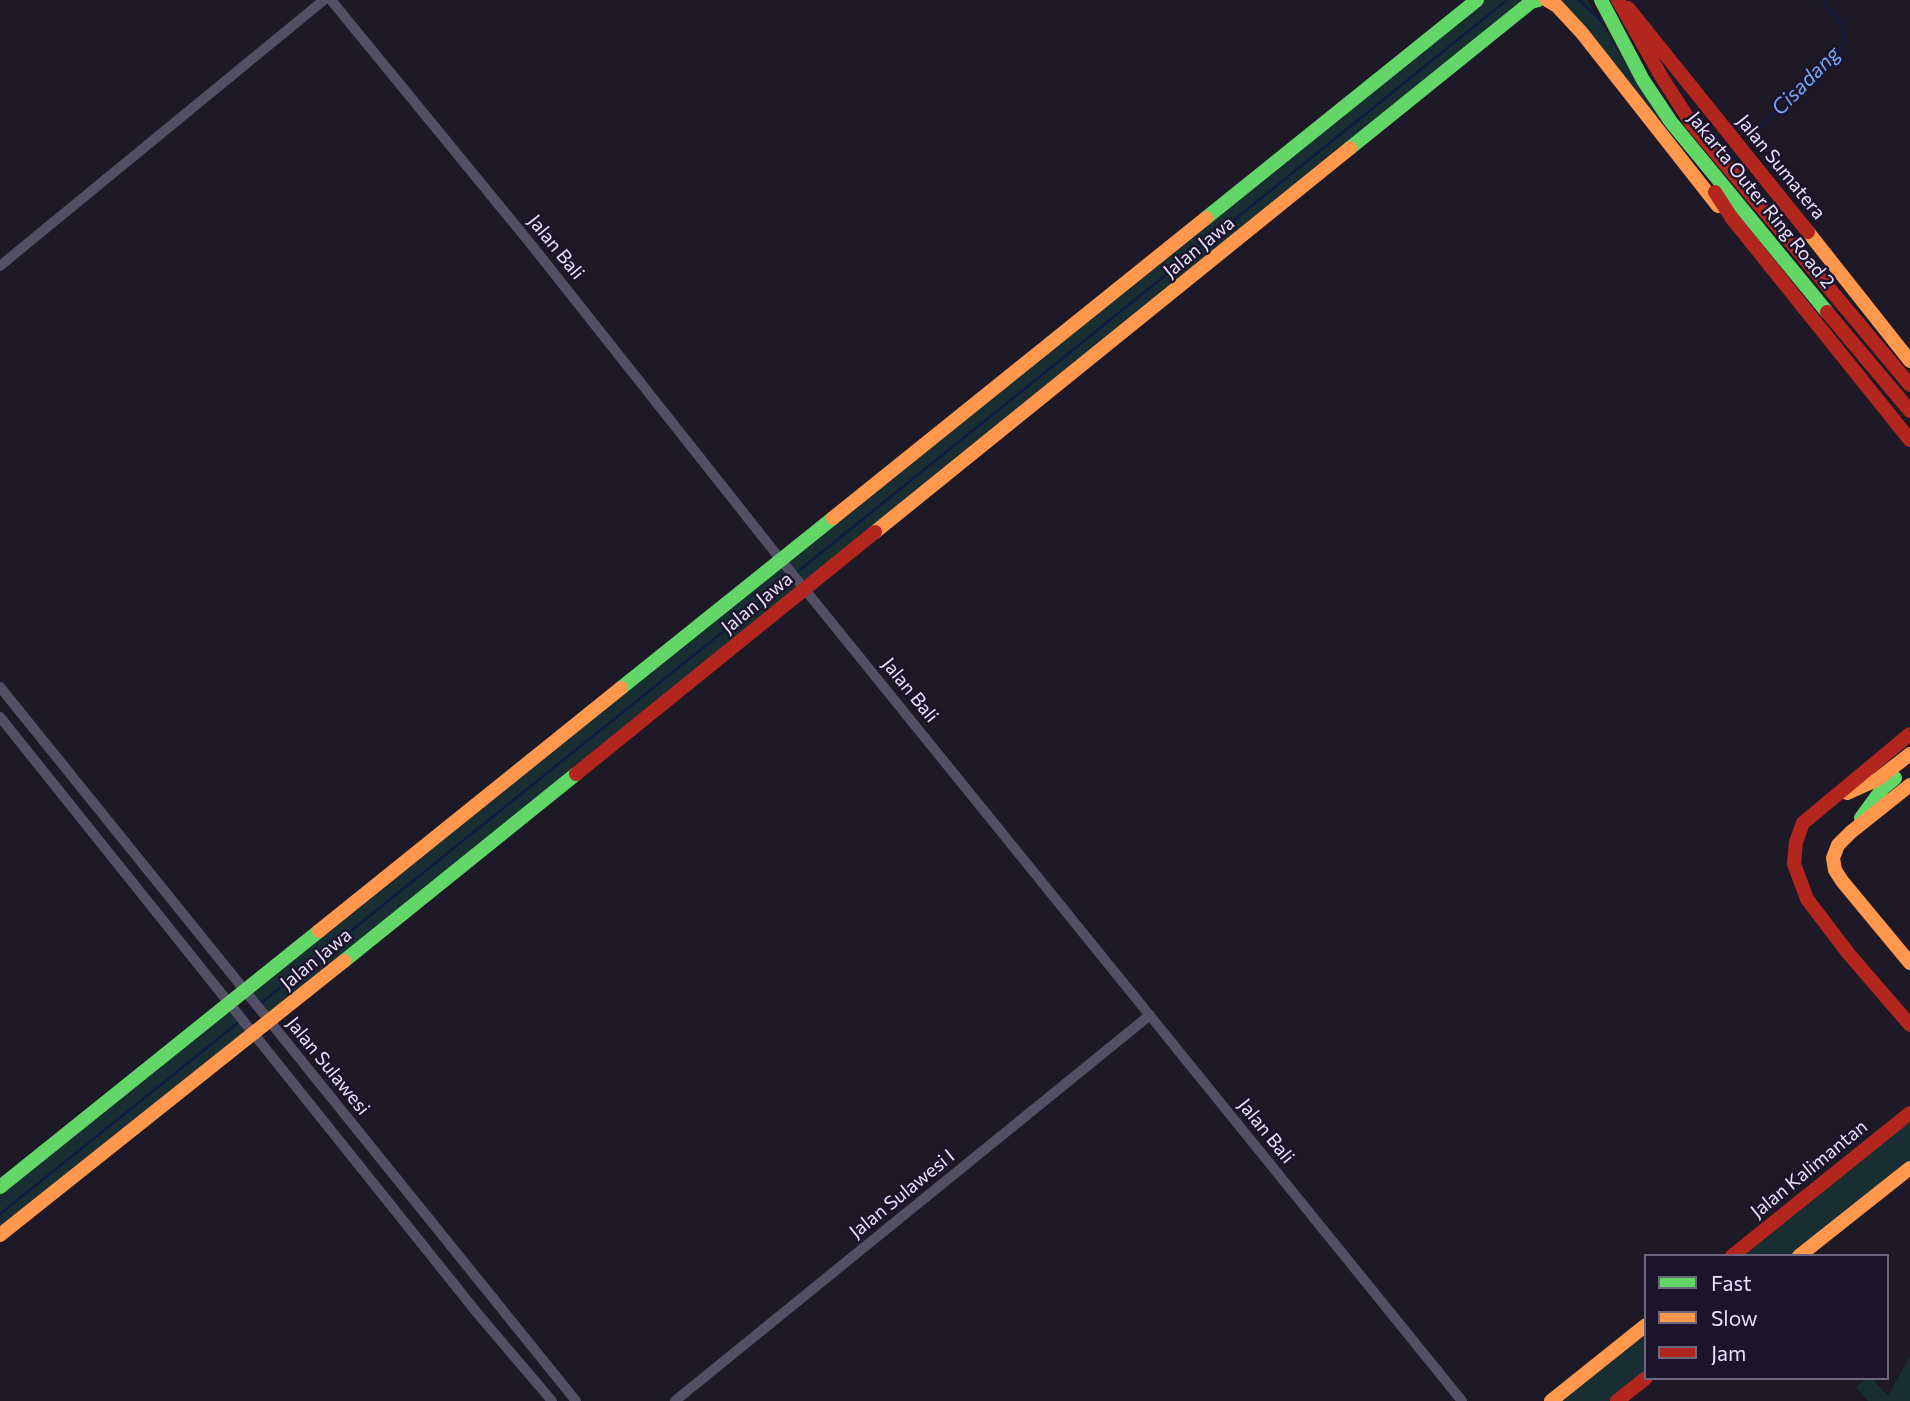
<!DOCTYPE html>
<style>
body{margin:0}
#map{position:relative;width:1910px;height:1401px;overflow:hidden;background:#1d1926;font-family:Commissioner,sans-serif}
canvas{display:block}
.legend{position:absolute;left:1644px;top:1254px;width:245px;height:126px;box-sizing:border-box;background:#1b142b;border:2px solid #6d667f;margin:0;padding:9px 12px;list-style:none;font-size:21px;color:#e8e0fc}
.legend li{display:flex;align-items:center;gap:14px;height:35px}
.legend b{width:35px;border:2px solid #6d667f}
</style>
<div id="map">
<canvas width="1910" height="1401"></canvas>
<ul class="legend">
<li><b style="height:9px;background:#63d668"></b>Fast</li>
<li><b style="height:9px;background:#ff974d"></b>Slow</li>
<li><b style="height:9px;background:#b3261e"></b>Jam</li>
</ul>
</div>
<script>
const c = document.querySelector('canvas').getContext('2d');
c.lineJoin = 'round';
function fillPath(path, color) { c.fillStyle = color; c.fill(path, 'evenodd'); }
const toPath = rows => new Path2D(rows.map(r => 'M' + r).join(''));
function trace(path, color, width, dash) { c.strokeStyle = color; c.lineWidth = width; c.lineCap = dash ? 'butt' : 'round'; c.setLineDash(dash || []); c.stroke(path); }
function write(font, color, halo, rows, align = 'center') {
  c.font = font + ' Commissioner,sans-serif'; c.lineWidth = 5; c.setLineDash([]); c.textBaseline = 'middle'; c.strokeStyle = halo; c.fillStyle = color; for (const [text, x, y, turn = 0] of rows) {
    c.save(); c.translate(x, y); c.rotate((+turn || 0) * Math.PI / 180); c.textAlign = isNaN(turn) ? turn : align; if (halo) c.strokeText(text, 0, 0); c.fillText(text, 0, 0); c.restore();
  }
}
fillPath(toPath([
 [1477,0,1538,0,270,1021,245,991],
 [1541,0,1587,0,1658,115,1656,129,1582,33],
 [230,1003,254,1034,0,1235,0,1187],
 [1910,1113,1910,1168,1799,1256,1732,1256],
 [1646,1325,1646,1378,1617,1401,1551,1401],
 [1910,1356,1910,1401,1868,1401,1856,1387,1866,1378,1871,1378,1888,1396]
]), '#182e32');
trace(toPath([
 [1579,0,1602,21],
 [1762,127,1791,90,1838,53,1845,40,1842,25,1822,0],
 [796,573,1507,0],
 [245,1016,791,577],
 [0,1214,240,1021]
]), '#111c44', 2.5);
trace(toPath([
 [331,0,530,243,781,560,1462,1401],
 [0,266,324,0],
 [0,687,576,1401],
 [0,717,478,1314,552,1401],
 [675,1401,1150,1015]
]), '#534f65', 10);
trace(toPath([
 [1601,0,1643,80,1671,122,1827,312],
 [1350,148,1531,2,1538,0],
 [1206,218,1477,0],
 [621,688,833,518],
 [1861,818,1883,788,1895,778],
 [344,961,576,774],
 [0,1187,319,931]
]), '#63d668', 14);
trace(toPath([
 [1547,0,1557,6,1582,33,1718,206],
 [1808,232,1910,361],
 [833,518,1206,218],
 [875,532,1350,148],
 [1910,785,1851,832,1838,845,1833,858,1835,870,1842,881,1910,963],
 [1847,793,1878,779,1910,754],
 [319,931,621,688],
 [0,1235,344,961],
 [1799,1256,1910,1168],
 [1551,1401,1646,1325]
]), '#ff974d', 14);
trace(toPath([
 [1618,0,1661,76,1691,123,1910,385],
 [1628,8,1808,232],
 [1715,192,1731,217,1910,440],
 [1827,312,1910,411],
 [1910,734,1803,823,1796,842,1794,864,1807,899,1848,953,1910,1025],
 [576,774,875,532],
 [1732,1256,1910,1113],
 [1617,1401,1646,1378]
]), '#b3261e', 14);
write('19px', '#e8e0fc', '#1b142b', [
 ["Jalan Sumatera",1781,167,51],
 ["Jakarta Outer Ring Road 2",1761,200,51],
 ["Jalan Bali",556,247,51],
 ["Jalan Jawa",1199,247,-39],
 ["Jalan Jawa",757,603,-39],
 ["Jalan Bali",910,690,51],
 ["Jalan Jawa",316,959,-39],
 ["Jalan Sulawesi",328,1066,51],
 ["Jalan Bali",1266,1131,51],
 ["Jalan Kalimantan",1809,1169,-39],
 ["Jalan Sulawesi I",902,1194,-39]
]);
write('italic 21px', '#77a7f3', '#1b142b', [
 ["Cisadang",1806,81,-45]
]);
</script>
